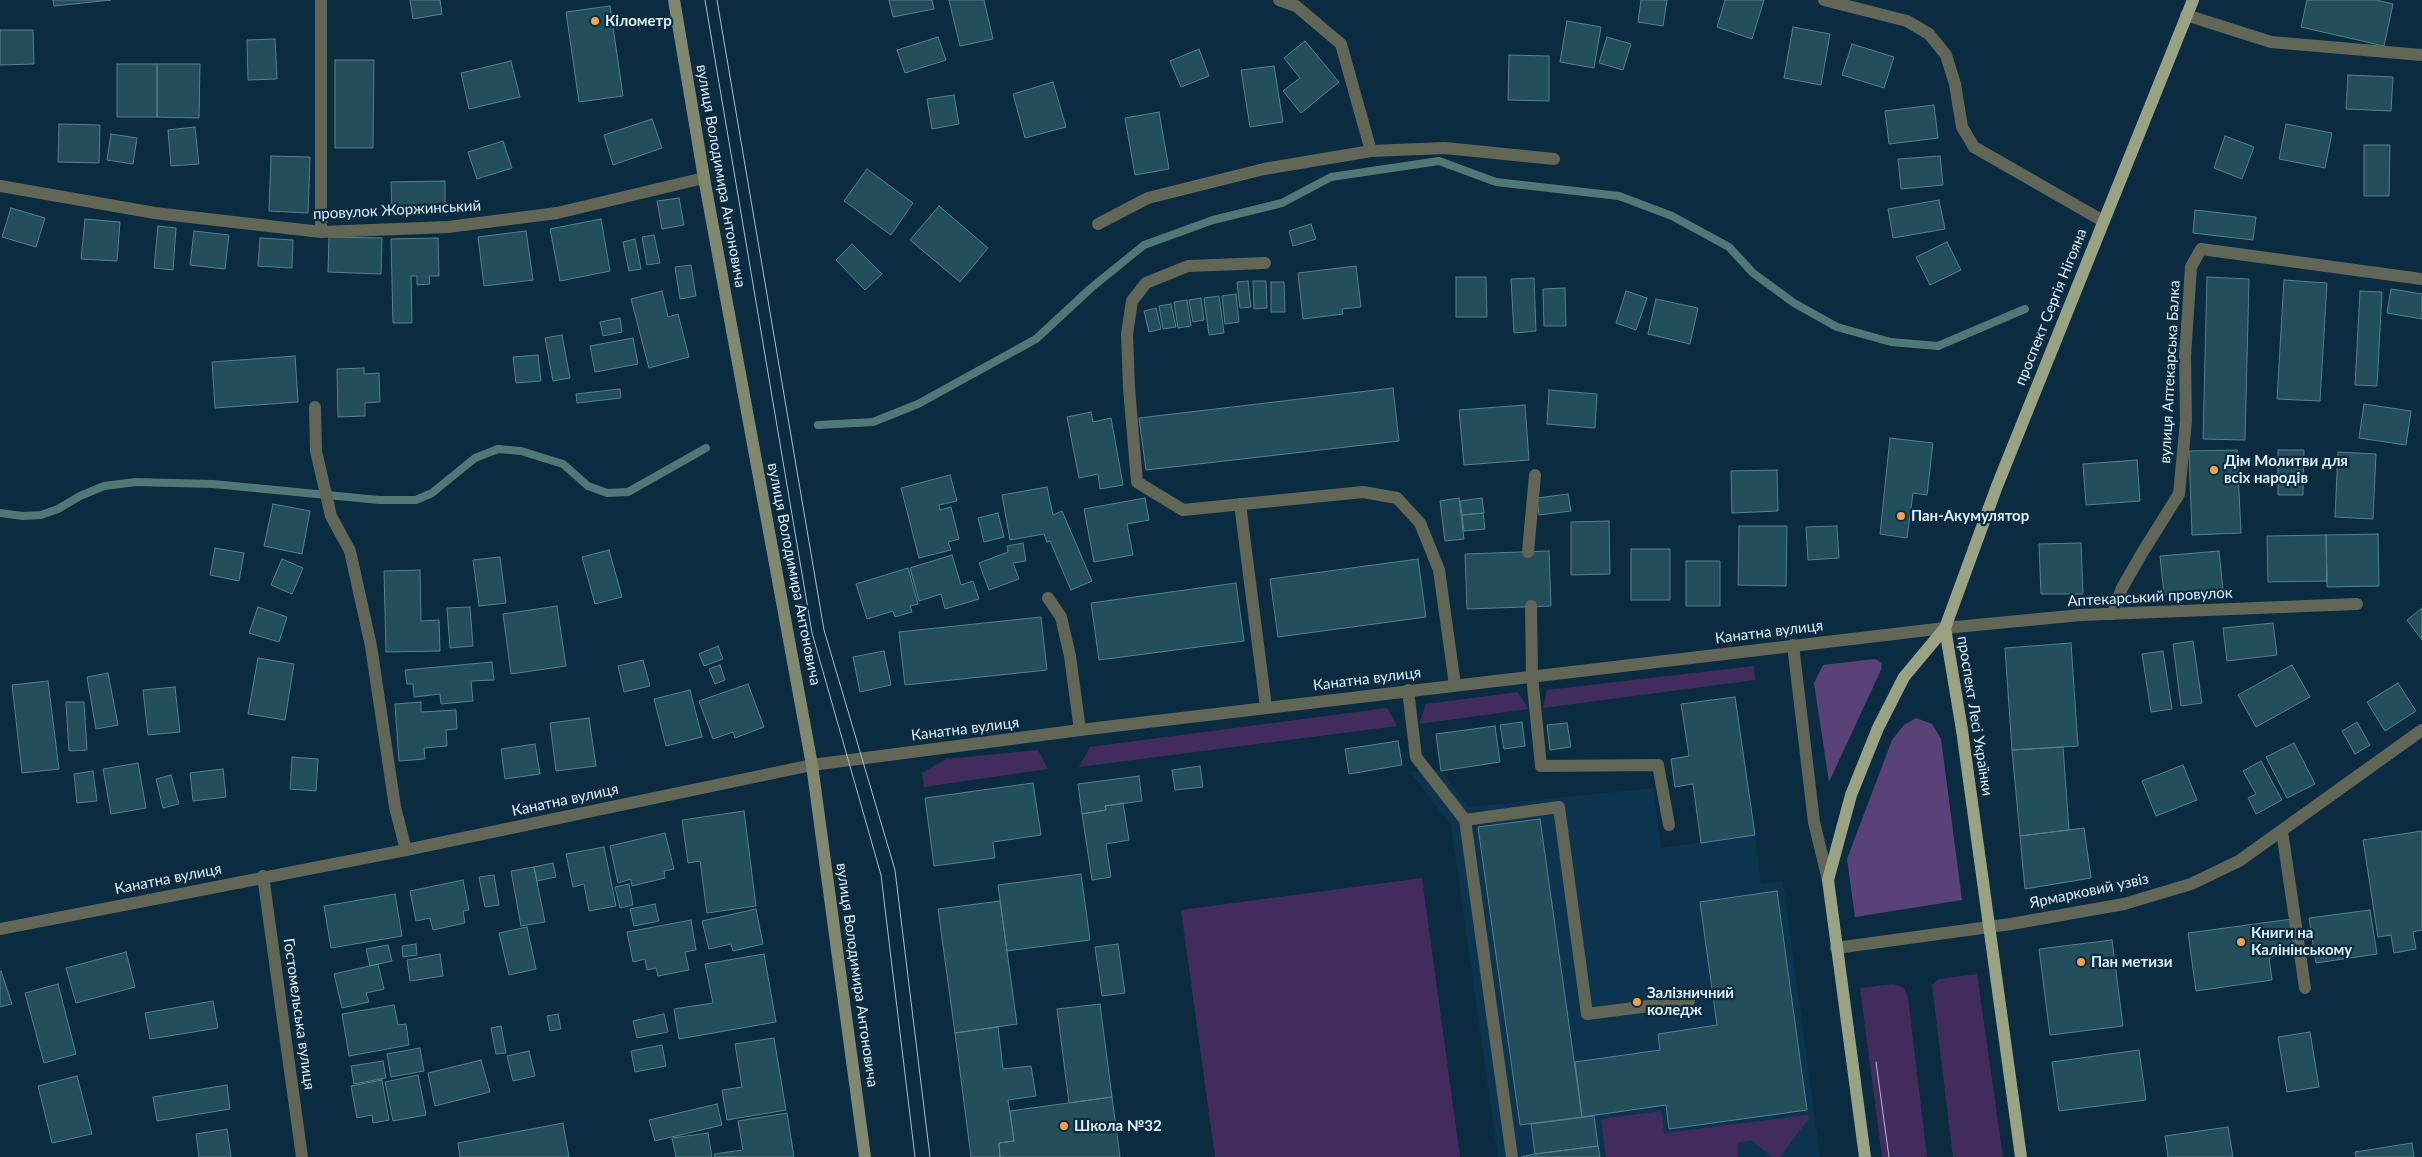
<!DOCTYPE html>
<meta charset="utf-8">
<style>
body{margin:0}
canvas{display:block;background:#0b2b40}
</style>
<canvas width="2422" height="1157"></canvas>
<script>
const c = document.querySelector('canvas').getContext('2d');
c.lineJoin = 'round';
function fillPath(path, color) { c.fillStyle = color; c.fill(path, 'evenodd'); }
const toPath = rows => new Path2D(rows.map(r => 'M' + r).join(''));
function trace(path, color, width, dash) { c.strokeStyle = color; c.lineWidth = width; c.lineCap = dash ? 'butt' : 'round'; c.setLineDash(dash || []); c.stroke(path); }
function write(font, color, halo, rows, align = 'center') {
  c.font = font + ' Lato,sans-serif'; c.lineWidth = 4.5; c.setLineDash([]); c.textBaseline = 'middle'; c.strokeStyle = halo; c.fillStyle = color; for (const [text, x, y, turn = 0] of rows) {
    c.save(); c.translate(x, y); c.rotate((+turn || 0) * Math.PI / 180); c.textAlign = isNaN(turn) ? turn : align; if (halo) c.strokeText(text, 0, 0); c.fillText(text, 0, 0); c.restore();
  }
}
fillPath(toPath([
 [1441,771,1469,807,1653,788,1661,848,1755,835,1761,884,1783,881,1820,1157,1498,1157,1451,825,1410,772]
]), '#0c344e');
fillPath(toPath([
 [1754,666,1755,680,1543,708,1547,690],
 [1518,692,1528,709,1419,724,1426,704],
 [1387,708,1397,726,1079,767,1090,747],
 [1038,750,1048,769,924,787,922,773,946,759],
 [1422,878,1460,1157,1215,1157,1181,910],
 [1977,974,2003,1157,1953,1157,1932,985,1939,979],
 [1894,984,1904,988,1908,998,1927,1157,1882,1157,1860,988],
 [1661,1111,1664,1133,1808,1115,1809,1118,1780,1157,1772,1157,1751,1140,1738,1143,1738,1157,1606,1157,1601,1119]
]), '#412c5d');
fillPath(toPath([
 [1875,659,1882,663,1881,670,1829,782,1814,683,1823,665],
 [1916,718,1932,724,1941,739,1962,900,1855,917,1847,859,1892,740,1904,725]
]), '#584278');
trace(toPath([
 [818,425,873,422,918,404,1036,339,1091,288,1144,245,1213,220,1282,203,1331,177,1439,161,1496,182,1619,196,1672,216,1729,247,1753,273,1794,303,1837,327,1891,342,1938,346,2025,309],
 [0,513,23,516,41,515,58,509,80,496,104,486,136,482,213,484,379,500,416,500,432,493,475,458,498,449,521,451,563,464,588,486,607,493,628,492,706,448]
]), '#507877', 8);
const building = toPath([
 [53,0,111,0,54,6,53,0],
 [410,0,440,0,442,14,413,19,410,0],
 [889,0,932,0,934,9,893,17,889,0],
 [949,0,984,0,993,39,960,46,949,0],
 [1641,0,1667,0,1663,26,1638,22,1641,0],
 [1725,0,1764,0,1752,39,1717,27,1725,0],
 [2307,0,2376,0,2393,4,2384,46,2301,27,2307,0],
 [610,6,623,96,579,102,566,12,610,6],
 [1567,21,1601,27,1594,68,1560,62,1567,21],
 [1793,27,1830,34,1821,85,1784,78,1793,27],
 [0,30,33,30,34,64,0,65,0,30],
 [938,37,946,60,905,73,897,50,938,37],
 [1607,37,1631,44,1623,70,1599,63,1607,37],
 [275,39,277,79,248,80,247,40,275,39],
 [1305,41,1339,82,1301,113,1283,91,1300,78,1284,58,1305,41],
 [1852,44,1894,57,1884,88,1842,75,1852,44],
 [1199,49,1209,76,1181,87,1170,61,1199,49],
 [1509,55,1549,56,1549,101,1508,100,1509,55],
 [335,60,374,60,373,148,335,148,335,60],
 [511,61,520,97,469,109,461,73,511,61],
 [117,64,157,64,157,117,117,117,117,64],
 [157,64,200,64,199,118,157,117,157,64],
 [1274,66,1283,122,1250,127,1241,70,1274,66],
 [2348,75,2393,77,2391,111,2346,109,2348,75],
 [1053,82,1066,127,1025,138,1013,94,1053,82],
 [954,95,959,124,932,129,927,99,954,95],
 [1934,105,1938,138,1889,144,1885,111,1934,105],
 [1159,112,1169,169,1135,175,1125,118,1159,112],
 [652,119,662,148,613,165,604,135,652,119],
 [59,124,100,125,99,163,58,162,59,124],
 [2286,124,2332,133,2325,168,2279,159,2286,124],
 [195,127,199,164,171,166,168,130,195,127],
 [111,134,137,138,133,164,107,160,111,134],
 [2225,136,2254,147,2242,179,2214,168,2225,136],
 [503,141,512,168,477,179,468,152,503,141],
 [2364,145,2390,145,2389,196,2364,196,2364,145],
 [271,156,310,157,308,213,269,211,271,156],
 [1940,156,1943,185,1901,189,1898,159,1940,156],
 [867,169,913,203,891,235,844,201,867,169],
 [445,181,445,212,392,213,391,182,445,181],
 [679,198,684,225,662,229,657,201,679,198],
 [1939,200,1945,229,1893,238,1888,209,1939,200],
 [939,206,988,248,960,282,910,240,939,206],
 [11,208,45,218,36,247,2,237,11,208],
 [2195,210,2256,217,2253,240,2193,233,2195,210],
 [85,219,120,222,117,261,81,259,85,219],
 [601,219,610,271,560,281,550,229,601,219],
 [1311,224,1316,239,1293,246,1289,231,1311,224],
 [158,226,176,228,173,270,154,268,158,226],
 [194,231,229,235,225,269,190,265,194,231],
 [526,231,533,280,484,286,478,237,526,231],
 [654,235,660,263,647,265,642,237,654,235],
 [329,237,382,238,381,274,328,272,329,237],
 [260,238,293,240,292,268,258,266,260,238],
 [438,238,439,276,429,276,430,284,417,285,417,276,411,276,412,323,393,323,391,239,438,238],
 [635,239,641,269,629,271,623,242,635,239],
 [1947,242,1961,270,1930,285,1916,257,1947,242],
 [852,244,882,274,865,290,836,260,852,244],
 [691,265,696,296,680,299,675,267,691,265],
 [1356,266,1361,307,1342,309,1343,314,1303,319,1298,273,1356,266],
 [1456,277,1486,277,1487,317,1456,317,1456,277],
 [2207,277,2249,279,2245,440,2203,439,2207,277],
 [1534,278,1536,331,1514,333,1511,279,1534,278],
 [2284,280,2327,283,2320,401,2277,399,2284,280],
 [1248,281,1251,307,1240,308,1237,282,1248,281],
 [1253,281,1266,281,1267,308,1254,309,1253,281],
 [1271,282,1284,282,1285,312,1271,312,1271,282],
 [1565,288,1566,326,1544,326,1543,289,1565,288],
 [2391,289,2422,294,2422,319,2387,313,2391,289],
 [662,291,668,317,678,314,689,357,649,368,631,299,662,291],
 [1626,291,1647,298,1636,330,1616,323,1626,291],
 [2360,291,2382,292,2377,386,2355,385,2360,291],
 [1236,294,1239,322,1225,324,1222,296,1236,294],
 [1219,296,1224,333,1209,335,1204,298,1219,296],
 [1201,298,1204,320,1193,322,1189,300,1201,298],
 [1656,299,1698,308,1690,344,1648,334,1656,299],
 [1187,300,1191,326,1178,328,1174,302,1187,300],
 [1171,304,1176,327,1163,329,1159,306,1171,304],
 [1156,308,1161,329,1149,332,1144,311,1156,308],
 [620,318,622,332,603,336,600,322,620,318],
 [562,335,570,378,553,381,545,338,562,335],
 [633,338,638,364,595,372,590,346,633,338],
 [538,355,541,381,516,383,513,357,538,355],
 [295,356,298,402,215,408,212,362,295,356],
 [364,368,364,374,379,373,380,402,365,403,365,416,338,417,337,369,364,368],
 [1393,388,1399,441,1146,470,1139,418,1393,388],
 [620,389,621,398,577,403,576,394,620,389],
 [1549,390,1597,394,1595,428,1547,424,1549,390],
 [2364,404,2411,411,2406,445,2359,438,2364,404],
 [1525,405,1529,460,1464,465,1459,410,1525,405],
 [1091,412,1093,422,1111,418,1123,485,1100,489,1098,474,1079,478,1067,417,1091,412],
 [1890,438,1933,443,1927,495,1913,493,1907,538,1880,534,1890,438],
 [2237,450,2241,533,2192,535,2189,451,2237,450],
 [2278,450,2304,450,2303,495,2278,495,2278,450],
 [2338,452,2376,454,2373,519,2335,517,2338,452],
 [2137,460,2140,501,2086,505,2083,464,2137,460],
 [1777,470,1778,511,1732,513,1731,471,1777,470],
 [950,475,957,501,939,505,940,510,951,507,959,539,948,542,951,550,919,558,901,488,950,475],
 [1047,487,1053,515,1062,511,1092,581,1071,590,1050,541,1047,542,1044,534,1010,540,1002,495,1047,487],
 [1568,494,1571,511,1539,515,1537,498,1568,494],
 [1145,498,1149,520,1127,524,1133,555,1094,562,1084,509,1145,498],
 [1459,498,1464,539,1445,541,1440,501,1459,498],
 [1482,498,1484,513,1462,515,1460,501,1482,498],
 [273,504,310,511,302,554,264,546,273,504],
 [998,513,1004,537,984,542,978,518,998,513],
 [1483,513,1485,529,1464,531,1462,515,1483,513],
 [1609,521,1610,574,1571,575,1571,522,1609,521],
 [1739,526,1787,526,1786,586,1738,585,1739,526],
 [1837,526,1839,558,1808,560,1806,527,1837,526],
 [2378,534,2379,586,2327,587,2326,535,2378,534],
 [2326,535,2327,581,2268,582,2267,536,2326,535],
 [1023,543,1026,561,1013,563,1019,579,989,590,979,563,1008,552,1007,546,1023,543],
 [2081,543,2083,594,2041,594,2039,544,2081,543],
 [215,548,244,553,239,581,210,575,215,548],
 [1631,549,1670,549,1670,600,1631,600,1631,549],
 [609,550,622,597,595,604,582,557,609,550],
 [1549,551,1551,606,1467,609,1465,554,1549,551],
 [2219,551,2223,590,2164,595,2160,556,2219,551],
 [952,555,961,585,973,581,979,599,945,609,941,594,919,601,910,568,952,555],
 [500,557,506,603,479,606,473,560,500,557],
 [282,559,303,568,292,594,271,585,282,559],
 [1418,559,1426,617,1278,637,1270,579,1418,559],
 [1686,561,1720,561,1720,606,1686,606,1686,561],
 [908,568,918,604,910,606,912,612,895,617,893,611,867,619,856,584,908,568],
 [420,570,421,621,439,620,440,651,386,652,384,571,420,570],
 [1236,583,1244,641,1099,660,1091,603,1236,583],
 [557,606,566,666,511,674,503,614,557,606],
 [258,607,287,617,279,642,249,633,258,607],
 [470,607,473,646,450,648,447,608,470,607],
 [2422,608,2422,640,2407,620,2422,608],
 [1041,617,1047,670,905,685,899,632,1041,617],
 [2273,623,2277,655,2227,661,2223,628,2273,623],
 [2193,641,2202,703,2181,706,2173,644,2193,641],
 [2071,643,2078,746,2012,750,2005,648,2071,643],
 [718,646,723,659,704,666,699,654,718,646],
 [884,651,891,685,860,692,853,657,884,651],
 [2163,651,2172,709,2151,712,2142,654,2163,651],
 [258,658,294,664,285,720,248,714,258,658],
 [643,660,650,686,624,692,618,666,643,660],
 [492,662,494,680,471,681,473,701,441,704,440,694,414,697,413,684,407,684,405,670,492,662],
 [720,665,725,680,715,684,709,669,720,665],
 [2292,665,2310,697,2256,727,2238,695,2292,665],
 [108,673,118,725,96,729,87,677,108,673],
 [48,681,59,769,22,773,12,685,48,681],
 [2398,683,2416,711,2385,731,2367,702,2398,683],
 [748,684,764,727,735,738,733,732,713,739,699,701,748,684],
 [175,687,180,732,148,735,143,690,175,687],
 [690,690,702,737,666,746,654,699,690,690],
 [1735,697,1755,835,1701,843,1693,784,1675,787,1671,759,1689,756,1681,704,1735,697],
 [66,702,84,702,87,750,69,751,66,702],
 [421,702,421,712,456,710,457,729,446,730,447,746,424,748,425,759,399,761,395,704,421,702],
 [589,718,596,766,556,771,550,723,589,718],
 [1522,722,1525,746,1504,749,1500,725,1522,722],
 [2357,722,2370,745,2355,754,2342,731,2357,722],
 [1567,723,1571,747,1550,750,1547,725,1567,723],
 [1495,726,1500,762,1441,771,1436,734,1495,726],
 [1398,741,1402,765,1349,774,1345,749,1398,741],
 [2294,743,2315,784,2287,798,2266,757,2294,743],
 [535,744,540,774,505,779,501,749,535,744],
 [2063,747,2069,830,2020,836,2012,750,2063,747],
 [292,757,318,759,316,791,290,789,292,757],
 [2261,761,2282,800,2256,814,2248,798,2256,794,2243,771,2261,761],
 [138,763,146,808,111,814,103,769,138,763],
 [2183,765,2197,800,2156,816,2142,781,2183,765],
 [1200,766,1203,787,1175,790,1172,770,1200,766],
 [223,769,226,797,193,801,190,773,223,769],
 [93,771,97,801,77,803,74,774,93,771],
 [171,775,179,804,163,808,156,779,171,775],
 [1139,776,1142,801,1105,806,1106,810,1082,814,1078,784,1139,776],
 [1033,783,1041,835,993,842,995,858,934,866,925,798,1033,783],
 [1123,803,1129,840,1106,844,1111,877,1092,880,1082,814,1106,810,1105,806,1123,803],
 [744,811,756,906,707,913,700,861,688,863,682,820,744,811],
 [1540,819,1582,1117,1520,1125,1478,827,1540,819],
 [2084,828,2091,878,2025,889,2020,836,2084,828],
 [2422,831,2422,930,2413,932,2416,949,2394,953,2391,935,2378,937,2363,840,2422,831],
 [665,833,674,869,664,871,665,878,632,886,631,879,618,883,610,846,665,833],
 [604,847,616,906,589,911,584,884,573,887,566,854,604,847],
 [553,863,556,877,537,881,534,867,553,863],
 [534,867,545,922,521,926,511,871,534,867],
 [1081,874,1090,940,1007,951,998,885,1081,874],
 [494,875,499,905,485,907,479,877,494,875],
 [463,880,469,910,463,911,465,923,433,930,430,918,416,921,410,891,463,880],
 [629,884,633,905,620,908,615,887,629,884],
 [1777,891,1807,1110,1669,1129,1666,1105,1582,1117,1575,1062,1660,1050,1658,1034,1717,1025,1700,902,1777,891],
 [395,894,402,936,331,948,324,906,395,894],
 [1000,901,1017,1024,955,1033,938,909,1000,901],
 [655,904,659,921,634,926,630,909,655,904],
 [756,909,763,944,733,951,731,944,709,949,702,921,756,909],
 [2370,910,2377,954,2316,963,2309,918,2370,910],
 [2292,919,2297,953,2269,957,2272,980,2196,991,2188,933,2292,919],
 [691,920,696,950,685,952,689,970,658,976,656,968,647,970,645,959,633,962,627,932,691,920],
 [527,927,536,969,509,975,499,933,527,927],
 [2112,940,2123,1026,2050,1035,2039,949,2112,940],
 [416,944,417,955,403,957,402,946,416,944],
 [1118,944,1125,993,1102,996,1095,947,1118,944],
 [388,945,392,961,370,966,366,949,388,945],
 [126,952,135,987,76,1003,66,968,126,952],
 [440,954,443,976,410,981,407,960,440,954],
 [764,954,776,1022,679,1039,674,1009,713,1003,705,964,764,954],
 [378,964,384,989,366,993,369,1002,342,1008,334,974,378,964],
 [1,971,12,1004,0,1007,0,972,1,971],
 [58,984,76,1054,44,1063,25,993,58,984],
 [213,1001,218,1028,150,1039,145,1013,213,1001],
 [1100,1004,1112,1097,1069,1103,1057,1009,1100,1004],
 [394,1005,398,1025,406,1024,409,1045,349,1056,342,1014,394,1005],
 [558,1014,561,1029,550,1031,547,1016,558,1014],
 [664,1014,668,1032,637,1038,633,1021,664,1014],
 [501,1026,506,1053,496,1054,491,1028,501,1026],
 [998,1027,1003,1069,1031,1066,1036,1096,1008,1100,1014,1141,999,1143,1000,1157,971,1157,955,1033,998,1027],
 [2310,1032,2319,1087,2287,1092,2278,1037,2310,1032],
 [774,1038,786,1110,727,1120,722,1090,742,1087,735,1044,774,1038],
 [662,1045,666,1066,635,1072,631,1051,662,1045],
 [420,1048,424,1071,391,1077,387,1054,420,1048],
 [2139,1050,2146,1100,2059,1111,2052,1062,2139,1050],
 [529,1051,535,1076,513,1081,507,1056,529,1051],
 [481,1060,490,1092,435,1106,428,1073,481,1060],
 [383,1061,386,1078,354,1084,351,1066,383,1061],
 [418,1075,426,1115,393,1121,385,1082,418,1075],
 [77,1076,92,1134,52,1143,38,1086,77,1076],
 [382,1080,389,1120,373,1123,372,1115,357,1118,351,1086,382,1080],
 [227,1085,230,1109,157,1121,153,1097,227,1085],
 [1112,1097,1120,1157,1000,1157,999,1143,1014,1141,1010,1111,1112,1097],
 [717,1104,722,1125,655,1141,649,1120,717,1104],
 [787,1113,794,1157,715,1157,714,1154,743,1150,738,1121,787,1113],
 [1594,1116,1598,1146,1535,1154,1531,1124,1594,1116],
 [563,1123,569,1157,460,1157,458,1143,563,1123],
 [2228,1127,2233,1157,2168,1157,2165,1136,2228,1127],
 [227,1129,231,1157,199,1157,196,1134,227,1129],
 [708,1133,712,1157,676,1157,672,1138,708,1133],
 [2412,1143,2414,1157,2356,1157,2355,1152,2412,1143],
 [1598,1146,1600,1157,1521,1157,1535,1154,1598,1146]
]);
fillPath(building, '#234f5c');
trace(building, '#55808f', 1);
trace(toPath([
 [1279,0,1296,6,1341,44,1371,151],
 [1824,0,1907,21,1929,34,1946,55,1955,84,1962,127,1974,147,2103,221],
 [2186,15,2271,42,2422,55],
 [0,186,155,213,321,232,448,227,557,213,704,178],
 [1098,224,1148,198,1264,169,1371,151,1445,148,1554,159],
 [321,232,321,0],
 [1265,263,1188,266,1146,283,1132,301,1127,334,1129,388,1137,482,1183,510,1363,492,1397,498,1420,523,1439,570,1455,685],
 [315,407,316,451,331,516,350,551,371,646,395,807,406,850],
 [1240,504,1266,707],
 [1528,552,1535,475],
 [1048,598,1061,617,1070,656,1080,730],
 [1531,606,1532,676,1541,766,1658,765,1669,825],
 [2113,614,2122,588,2142,553,2179,494,2186,421,2185,356,2191,267,2201,249,2422,279],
 [1945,628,2081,615,2357,604],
 [1408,690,1416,757,1465,820,1512,1157],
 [1465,820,1559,807,1587,1014,1689,1001],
 [2282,831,2305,988]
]), '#616657', 12);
trace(toPath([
 [1793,645,1814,822,1828,880],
 [263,876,302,1157],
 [0,929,406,850,812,765,1080,730,1945,628],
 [1836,948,2011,924,2124,904,2191,884,2239,861,2422,730]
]), '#616657', 12);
trace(toPath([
 [674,0,704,178,812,765,865,1157]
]), '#818870', 12);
trace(toPath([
 [1945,628,1962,730,2021,1157],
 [1865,1157,1828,880,1851,795,1878,728,1904,677,1945,628,1997,486,2193,0]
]), '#99a384', 12);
trace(toPath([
 [705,0,812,633,881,875,915,1157],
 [717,0,824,630,895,870,930,1157],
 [1876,1062,1889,1157]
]), '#aabfcf', 1);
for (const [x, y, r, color] of [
 [595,21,5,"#f9a04c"],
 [2214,470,5,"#f9a04c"],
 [1901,516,5,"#f9a04c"],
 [2241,942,5,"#f9a04c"],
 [2081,962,5,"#f9a04c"],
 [1637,1002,5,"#f9a04c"],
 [1064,1126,5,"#f9a04c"]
]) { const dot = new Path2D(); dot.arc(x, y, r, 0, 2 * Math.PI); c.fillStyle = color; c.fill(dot); trace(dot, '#0b2b40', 2); }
write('bold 15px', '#ddeffd', '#0b2b40', [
 ["Кілометр",605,21],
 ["Дім Молитви для",2224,461],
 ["всіх народів",2224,478],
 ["Пан-Акумулятор",1911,516],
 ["Книги на",2251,933],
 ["Калінінському",2251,950],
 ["Пан метизи",2091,962],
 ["Залізничний",1647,993],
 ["коледж",1647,1010],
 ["Школа №32",1074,1126]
], 'left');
write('15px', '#ddeffd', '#0b2b40', [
 ["вулиця Володимира Антоновича",721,176,80],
 ["провулок Жоржинський",397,210,-3],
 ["проспект Сергія Нігояна",2051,307,-68],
 ["вулиця Аптекарська Балка",2170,372,-87],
 ["вулиця Володимира Антоновича",794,574,79],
 ["Аптекарський провулок",2150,597,-3],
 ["Канатна вулиця",1769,632,-7],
 ["Канатна вулиця",1367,679,-7],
 ["проспект Лесі Українки",1975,716,81],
 ["Канатна вулиця",965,729,-7],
 ["Канатна вулиця",565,800,-12],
 ["Канатна вулиця",168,879,-11],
 ["Ярмарковий узвіз",2089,891,-12],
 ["вулиця Володимира Антоновича",857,975,82],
 ["Гостомельська вулиця",299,1014,82]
]);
</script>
